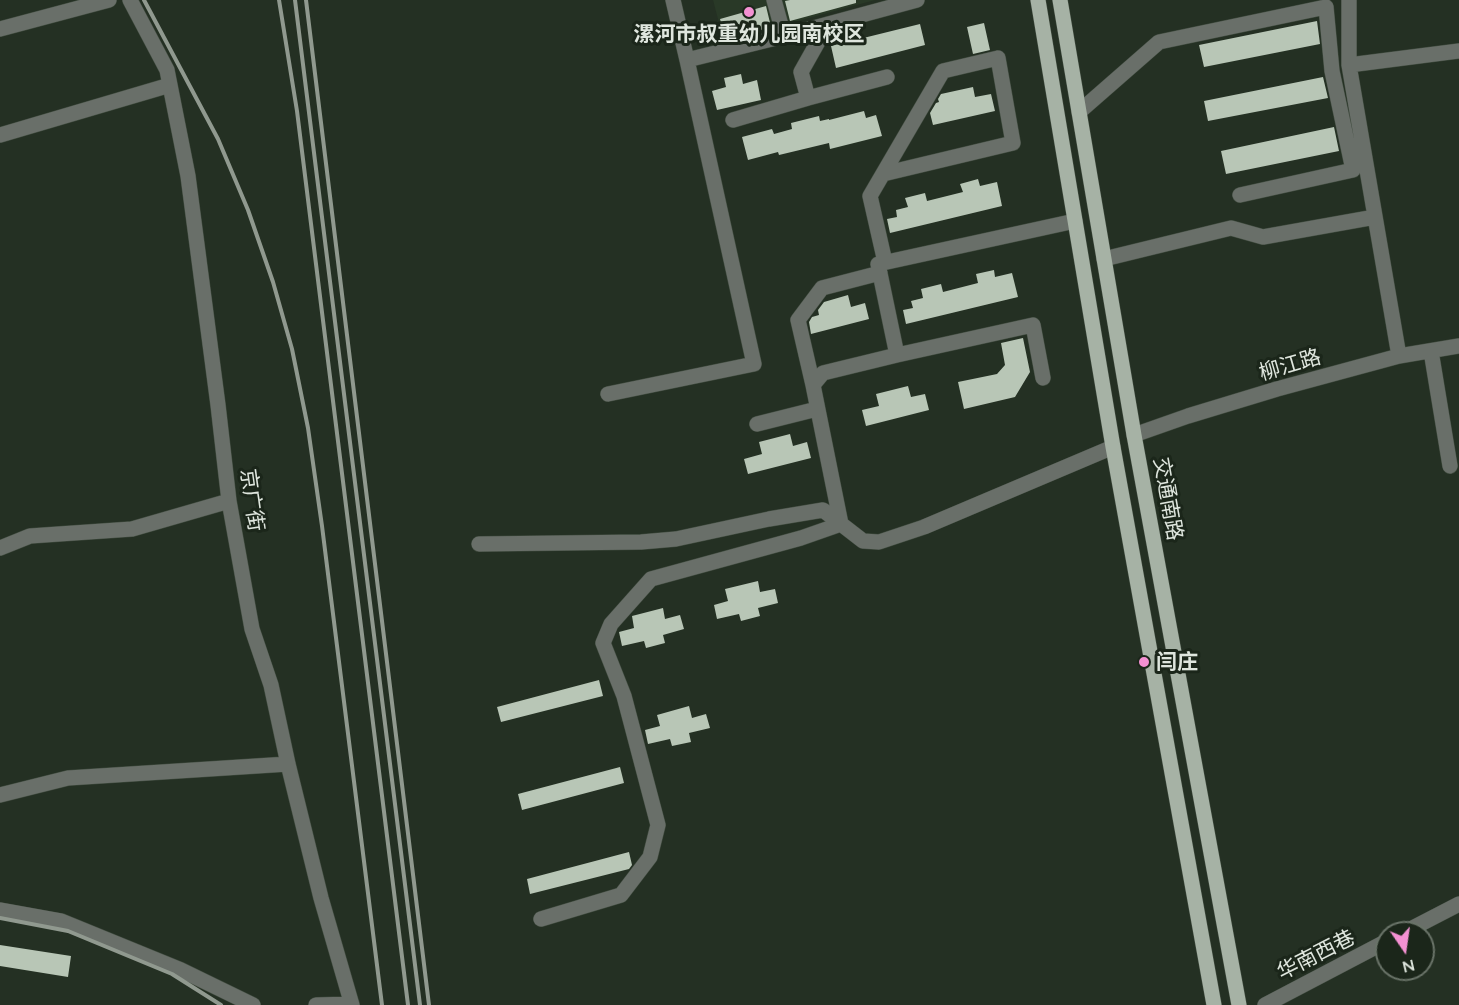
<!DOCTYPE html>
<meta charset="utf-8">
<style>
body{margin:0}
#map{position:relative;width:1459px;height:1005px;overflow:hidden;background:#243023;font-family:Lato,sans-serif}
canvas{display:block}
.north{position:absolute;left:1375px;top:921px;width:60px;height:60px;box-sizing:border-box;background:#1b261a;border:2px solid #697368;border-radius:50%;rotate:167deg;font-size:16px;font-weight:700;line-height:24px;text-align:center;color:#dfe6de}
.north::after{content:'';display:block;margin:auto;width:21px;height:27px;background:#f491d3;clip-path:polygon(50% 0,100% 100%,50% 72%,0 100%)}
</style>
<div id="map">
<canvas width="1459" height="1005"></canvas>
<div class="north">N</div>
</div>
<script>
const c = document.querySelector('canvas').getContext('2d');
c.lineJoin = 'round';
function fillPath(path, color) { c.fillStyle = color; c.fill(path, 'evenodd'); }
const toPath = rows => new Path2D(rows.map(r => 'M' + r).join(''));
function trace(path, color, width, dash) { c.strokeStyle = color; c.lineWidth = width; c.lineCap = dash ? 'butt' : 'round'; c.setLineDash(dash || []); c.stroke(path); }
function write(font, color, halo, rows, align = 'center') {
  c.font = font + ' Lato,"Noto Sans SC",sans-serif'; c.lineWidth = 6; c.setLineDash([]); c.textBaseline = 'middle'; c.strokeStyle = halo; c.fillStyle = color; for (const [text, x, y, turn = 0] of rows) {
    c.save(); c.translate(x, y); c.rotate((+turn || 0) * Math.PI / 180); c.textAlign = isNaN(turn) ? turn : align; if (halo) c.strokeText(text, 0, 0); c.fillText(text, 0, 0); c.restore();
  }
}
fillPath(toPath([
 [713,0,778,0,785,24,724,42],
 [780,0,875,0,787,24]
]), '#293927');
fillPath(toPath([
 [790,0,856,0,856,3,790,21,785,1],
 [766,6,771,27,726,40,720,19],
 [1317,21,1320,44,1204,67,1199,45],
 [984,23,990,50,973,54,967,27],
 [920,24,925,45,836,68,831,46],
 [741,74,743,84,757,80,761,100,717,110,712,91,726,87,724,78],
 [1323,77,1328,98,1208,121,1204,101],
 [973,87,975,97,991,94,995,111,933,125,930,113,936,103,939,102,938,99,941,94],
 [864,111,866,118,876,115,882,136,830,149,829,143,779,155,778,152,748,160,742,137,772,129,774,134,792,129,791,123,819,116,820,121,829,119,829,120],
 [1334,127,1339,151,1226,174,1221,151],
 [978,179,980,186,997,182,1002,206,890,233,887,219,897,217,896,210,908,207,905,198,925,193,927,201,963,192,960,184],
 [994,270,995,277,1012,273,1018,297,906,324,903,310,913,308,911,301,923,298,921,289,941,284,943,292,978,283,976,274],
 [848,295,851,307,865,303,869,319,811,334,809,322,812,317,819,315,818,310,824,302],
 [1023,338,1030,372,1015,397,964,409,958,382,997,374,1005,365,1001,343],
 [908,386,911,397,925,394,929,410,866,426,862,410,879,406,876,394],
 [790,434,793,446,807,442,811,458,748,474,744,459,762,454,759,442],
 [758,581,760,592,775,589,778,603,758,608,760,616,741,621,739,614,717,619,714,605,728,601,725,589],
 [663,608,665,619,680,615,684,629,663,635,665,643,646,648,644,641,622,646,619,632,634,628,632,616],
 [599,680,603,696,501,722,497,707],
 [689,706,692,718,706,714,710,728,689,733,691,742,672,746,670,739,648,744,645,730,660,726,657,715],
 [620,767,624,783,522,810,518,794],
 [629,852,632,865,629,869,530,894,527,879],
 [0,945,71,956,68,977,0,966]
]), '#b8c6b6');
const minor = toPath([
 [130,0,167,70,188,176,218,405,229,501,252,629,271,685,288,764,321,898,352,1005],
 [673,0,687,60,784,36,917,0],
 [774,0,784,36],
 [1349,0,1349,65,1399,356],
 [0,29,109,0],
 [1349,65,1459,51],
 [808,98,801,72,828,24],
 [1079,112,1159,42,1326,7,1332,71,1353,170,1240,195],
 [733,120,808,98,887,77],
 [0,135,170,85],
 [883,174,1013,143,998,58,943,71,870,196,885,262],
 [1104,259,1231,228,1263,237,1375,217],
 [1431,351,1450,466],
 [897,355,1033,325,1043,378],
 [813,385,798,320,822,288,880,273],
 [608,394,754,364,687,60],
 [757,424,817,409],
 [1134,435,1188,416,1277,389,1399,356,1459,346],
 [479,544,641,542,676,539,769,519,823,510,863,541,879,542,924,527,1113,447],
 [0,548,30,536,132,529,229,501],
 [0,795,68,778,288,764],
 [0,910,61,921,181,970,253,1005],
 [541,919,621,895,650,857,658,825,624,696,603,643,611,624,651,579,801,538,841,524,813,385,823,373,897,355,878,264,1075,221],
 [1403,933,1459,904],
 [316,1005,351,1004],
 [1265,1005,1387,941]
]);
const major = toPath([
 [1038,0,1113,447,1214,1005],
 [1060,0,1134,435,1239,1005]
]);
trace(minor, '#424d41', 16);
trace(major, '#424d41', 16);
trace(minor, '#696f69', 15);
trace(major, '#a6b2a5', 15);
trace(toPath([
 [144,0,218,139,248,210,273,282,292,349,308,428,322,526,382,1005],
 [279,0,297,111,408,1005],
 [295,0,420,1005],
 [306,0,429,1005],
 [0,918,68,931,172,974,221,1005]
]), '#90998f', 4);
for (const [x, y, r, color] of [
 [749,12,6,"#f491d3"],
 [1144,662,6,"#f491d3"]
]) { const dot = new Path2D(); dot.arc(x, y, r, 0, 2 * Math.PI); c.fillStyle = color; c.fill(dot); trace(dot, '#1b261a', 2); }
write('bold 21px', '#dfe6de', '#1b261a', [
 ["漯河市叔重幼儿园南校区",749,34],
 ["闫庄",1156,662,"left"]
]);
write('21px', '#dfe6de', '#1b261a', [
 ["柳江路",1290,365,-16],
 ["交通南路",1168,499,80],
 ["京广街",252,500,82],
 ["华南西巷",1316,955,-27]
]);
</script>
